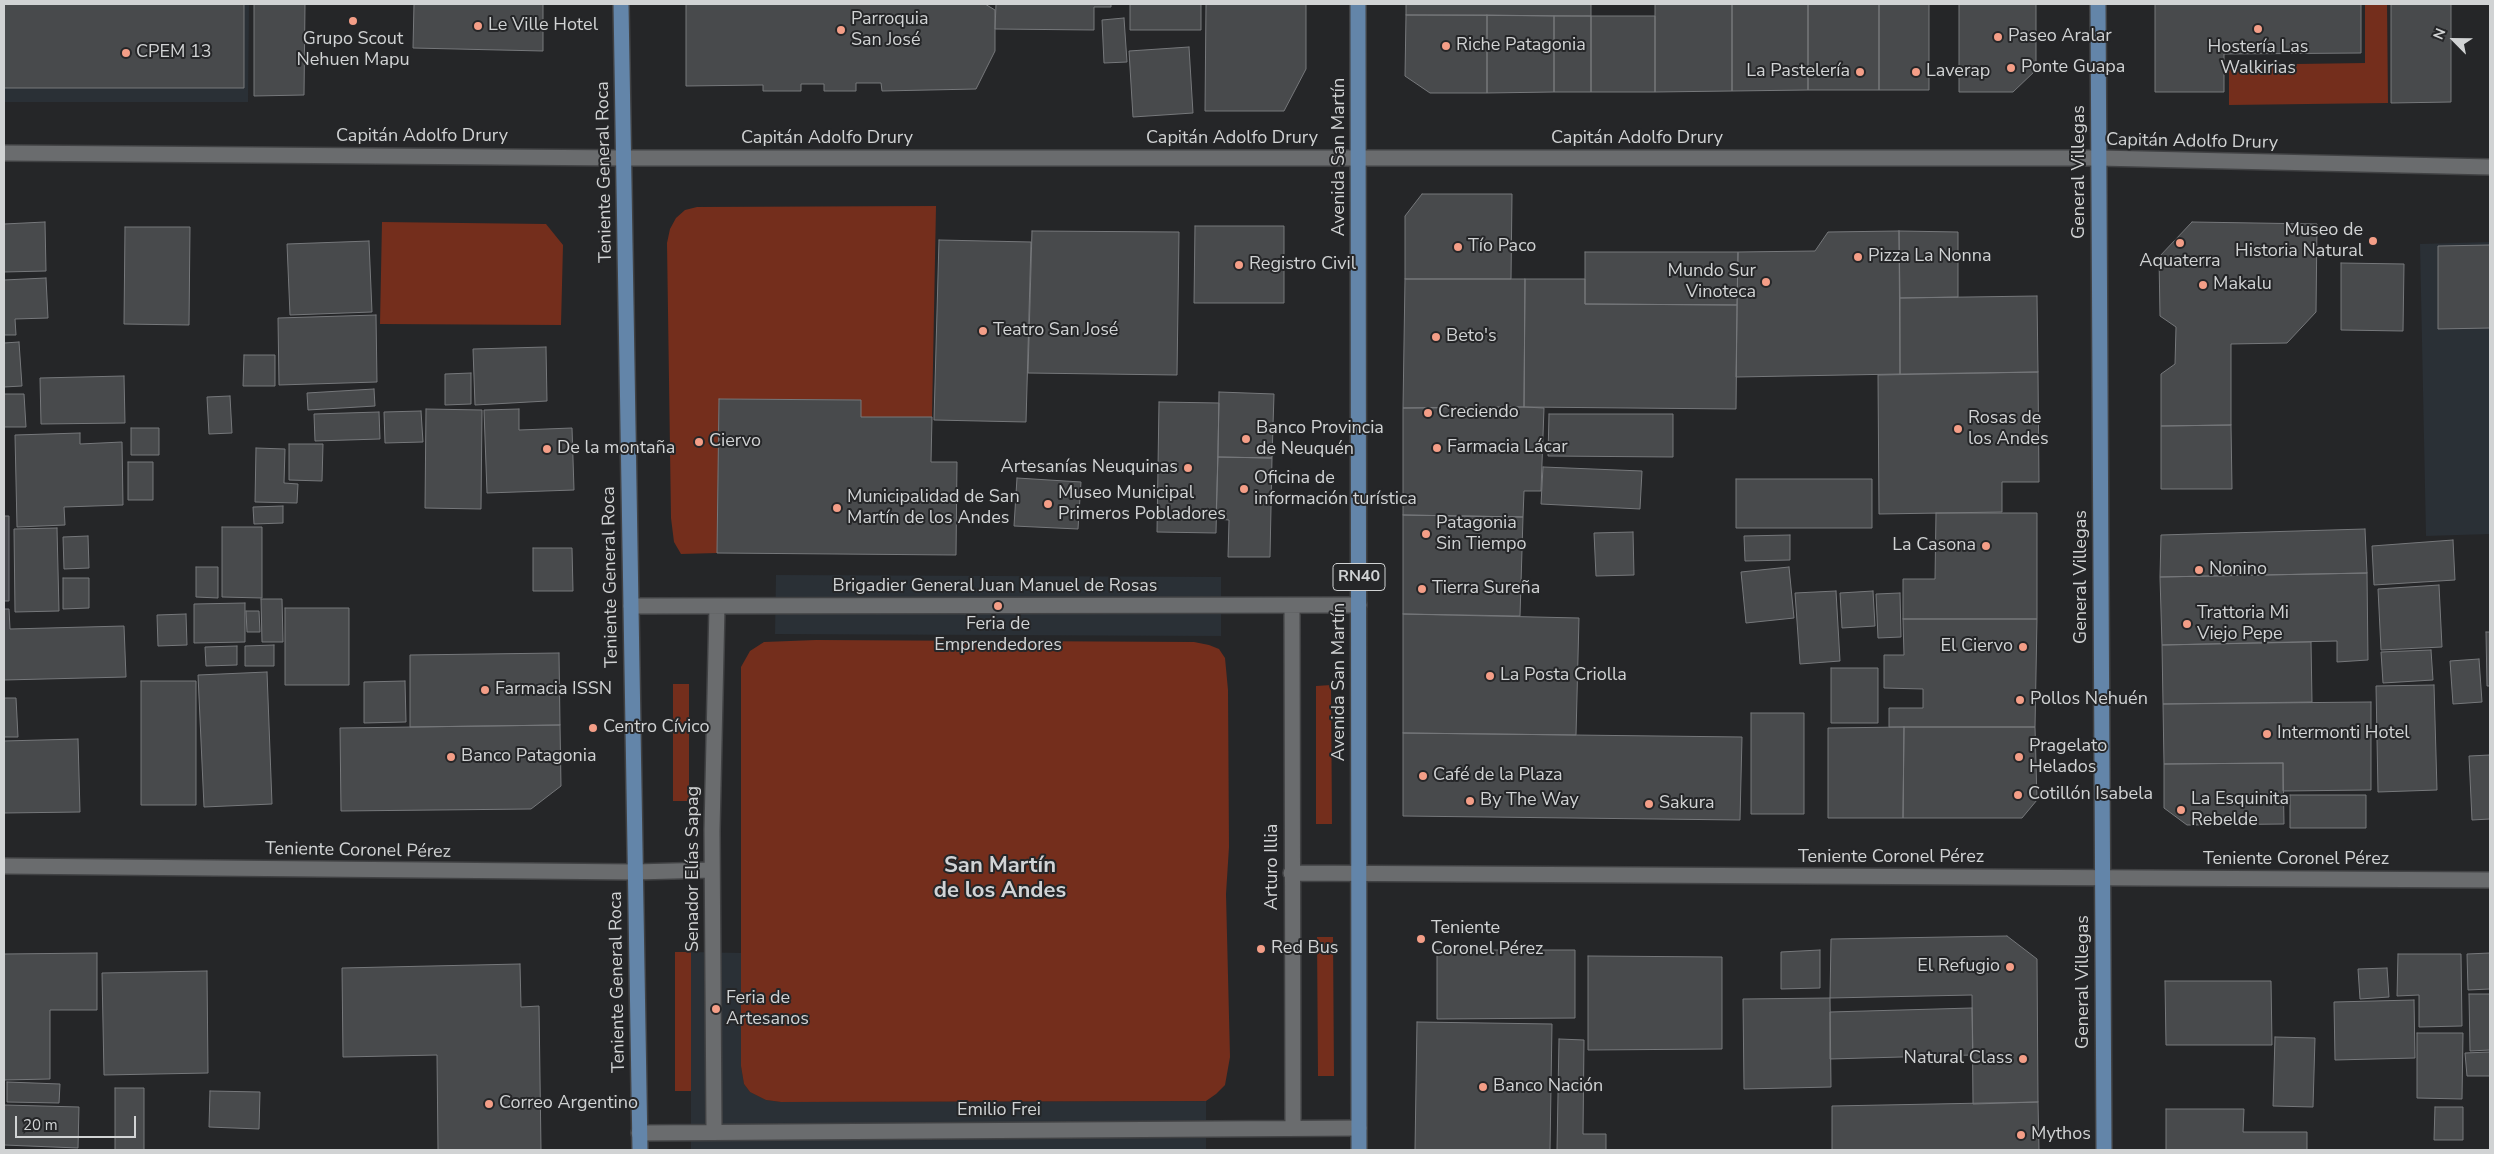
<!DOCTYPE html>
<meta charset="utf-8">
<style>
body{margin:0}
#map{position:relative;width:2494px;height:1154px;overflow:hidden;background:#252628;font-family:"Nunito Sans",sans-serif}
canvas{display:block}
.frame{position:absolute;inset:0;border:5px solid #d1d3d4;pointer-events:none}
.north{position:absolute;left:2429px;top:15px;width:50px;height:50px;-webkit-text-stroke:4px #252628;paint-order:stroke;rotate:293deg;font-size:14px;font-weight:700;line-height:20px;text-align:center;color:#d1d3d4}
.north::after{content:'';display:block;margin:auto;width:18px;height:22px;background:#d1d3d4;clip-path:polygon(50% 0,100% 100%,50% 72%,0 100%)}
.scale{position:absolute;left:15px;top:1116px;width:121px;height:22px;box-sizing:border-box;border:2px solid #d1d3d4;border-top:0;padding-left:6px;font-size:15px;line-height:18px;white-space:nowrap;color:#d1d3d4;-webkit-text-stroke:4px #252628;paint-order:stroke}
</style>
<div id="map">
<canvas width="2494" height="1154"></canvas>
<div class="frame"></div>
<div class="north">N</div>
<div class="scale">20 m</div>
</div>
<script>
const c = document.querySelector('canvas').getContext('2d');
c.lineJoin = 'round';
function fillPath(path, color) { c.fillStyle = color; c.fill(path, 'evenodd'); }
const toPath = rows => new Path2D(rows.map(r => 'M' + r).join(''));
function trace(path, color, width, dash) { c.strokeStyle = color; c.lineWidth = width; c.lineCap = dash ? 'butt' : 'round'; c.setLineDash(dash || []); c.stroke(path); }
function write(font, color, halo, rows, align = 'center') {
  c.font = font + ' "Nunito Sans",sans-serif'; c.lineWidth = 4; c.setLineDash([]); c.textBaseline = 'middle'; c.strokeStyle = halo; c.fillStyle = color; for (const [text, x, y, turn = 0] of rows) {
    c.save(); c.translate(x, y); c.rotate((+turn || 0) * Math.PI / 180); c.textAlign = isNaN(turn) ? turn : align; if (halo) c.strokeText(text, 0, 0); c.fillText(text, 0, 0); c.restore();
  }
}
fillPath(toPath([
 [4,4,249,4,248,102,4,102],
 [2490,242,2490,534,2426,536,2420,244],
 [776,575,1221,577,1221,636,775,634],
 [691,952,741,953,741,1066,744,1084,750,1092,766,1100,781,1102,1206,1101,1206,1150,691,1150]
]), '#2a3036');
fillPath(toPath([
 [2365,4,2387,4,2388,103,2229,105,2229,65,2365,63],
 [936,206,932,417,861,417,861,400,719,399,717,553,681,554,674,542,671,518,667,243,670,229,676,218,685,210,697,207],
 [382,222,546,224,563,245,561,325,380,324],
 [816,640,1194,642,1209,645,1219,649,1225,658,1228,690,1229,847,1226,894,1230,1057,1225,1085,1216,1094,1206,1101,781,1102,766,1100,750,1092,744,1084,741,1066,741,667,750,651,764,642],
 [673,684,689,684,689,801,673,801],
 [1331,685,1332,824,1316,824,1316,686],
 [1317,937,1333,937,1334,1076,1318,1076],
 [675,952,691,952,691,1091,675,1091]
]), '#742e1c');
const building = toPath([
 [4,4,244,4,244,88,4,88,4,4],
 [254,4,305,4,304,95,254,96,254,4],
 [414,4,543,4,543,51,413,48,414,4],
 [686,4,985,4,995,10,995,51,976,89,882,91,881,83,856,83,856,91,824,91,824,84,801,84,801,91,763,91,763,85,686,86,686,4],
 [996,4,1111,4,1111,7,1094,7,1094,30,995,29,996,4],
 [1130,4,1201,4,1201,30,1130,30,1130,4],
 [1206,4,1306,4,1306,69,1284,111,1205,111,1206,4],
 [1406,4,1591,4,1591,16,1406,15,1406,4],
 [1655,4,1732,4,1732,91,1655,92,1655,4],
 [1732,4,1808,4,1808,90,1732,91,1732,4],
 [1808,4,1879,4,1879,90,1808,90,1808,4],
 [1879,4,1929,4,1929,90,1879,90,1879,4],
 [1959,4,2036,4,2036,70,2013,92,1959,92,1959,4],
 [2155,4,2361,4,2361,53,2224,54,2224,92,2155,92,2155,4],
 [2391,4,2451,4,2451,102,2391,103,2391,4],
 [1406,15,1487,15,1487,93,1430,93,1405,76,1406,15],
 [1487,15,1554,16,1554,92,1487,93,1487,15],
 [1554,16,1591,16,1591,92,1554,92,1554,16],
 [1591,16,1655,16,1655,92,1591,92,1591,16],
 [1124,18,1127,62,1104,63,1102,20,1124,18],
 [1189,47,1193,113,1133,117,1129,51,1189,47],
 [1422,194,1512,194,1511,279,1405,279,1405,216,1422,194],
 [45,222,46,271,4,272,4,224,45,222],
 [2192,222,2317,224,2316,312,2287,343,2231,344,2231,425,2161,426,2161,374,2175,364,2176,327,2160,316,2159,257,2192,222],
 [1195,226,1284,226,1284,303,1194,303,1195,226],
 [125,227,190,227,189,325,124,324,125,227],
 [1032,231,1179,232,1177,375,1028,373,1032,231],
 [1899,231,1958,232,1958,297,1900,298,1899,231],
 [1899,231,1900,374,1736,377,1738,252,1815,251,1828,232,1899,231],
 [939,240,1031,242,1026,422,934,420,939,240],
 [369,241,372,312,290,315,287,244,369,241],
 [2490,245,2490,328,2438,329,2438,246,2490,245],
 [1585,252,1738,252,1737,305,1585,304,1585,252],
 [2341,263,2404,264,2403,331,2341,330,2341,263],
 [46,278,48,318,15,319,16,335,4,335,4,280,46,278],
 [1405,279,1525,279,1524,407,1403,408,1405,279],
 [1525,279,1585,279,1585,304,1737,305,1736,409,1524,407,1525,279],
 [2037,296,2038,372,1900,374,1900,298,2037,296],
 [376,315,377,382,279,385,278,318,376,315],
 [19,342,22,386,4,387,4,343,19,342],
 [546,347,547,401,475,405,473,349,546,347],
 [244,355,275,355,275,386,243,386,244,355],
 [2038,372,2039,482,2002,482,2002,512,1879,514,1878,375,2038,372],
 [471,373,471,404,445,405,445,374,471,373],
 [124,376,125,423,41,424,40,378,124,376],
 [374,389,375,406,308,410,307,393,374,389],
 [1219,392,1274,394,1272,458,1218,457,1219,392],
 [4,394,24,394,26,427,4,427,4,394],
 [230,396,232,433,209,434,207,397,230,396],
 [719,399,861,400,861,417,932,417,931,462,957,462,956,555,717,553,719,399],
 [1159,402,1219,403,1216,533,1157,532,1159,402],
 [1524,407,1544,408,1541,491,1524,491,1523,517,1403,515,1403,408,1524,407],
 [426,409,482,410,481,509,425,508,426,409],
 [519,409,519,430,572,428,574,490,487,493,484,410,519,409],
 [421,411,423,442,385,443,384,412,421,411],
 [379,412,380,439,315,441,314,414,379,412],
 [1549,414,1673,414,1673,457,1548,456,1549,414],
 [2231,425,2232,489,2161,489,2161,426,2231,425],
 [131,428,159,428,159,455,131,455,131,428],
 [80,433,80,444,122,442,123,505,64,507,65,525,17,527,15,435,80,433],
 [289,444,323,444,322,481,289,480,289,444],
 [256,448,285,449,284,483,298,484,297,503,255,502,256,448],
 [1218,457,1272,458,1270,557,1228,557,1229,520,1216,519,1218,457],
 [128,462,153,462,153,500,128,500,128,462],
 [1543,467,1642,471,1640,509,1541,504,1543,467],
 [1017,478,1081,482,1078,529,1014,526,1017,478],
 [1736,479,1872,479,1872,528,1736,528,1736,479],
 [283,506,283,523,254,524,253,507,283,506],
 [1936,513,2037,513,2037,619,1903,619,1903,579,1935,579,1936,513],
 [1403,515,1523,517,1520,616,1403,614,1403,515],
 [4,516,9,516,9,601,4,601,4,516],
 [222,527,262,527,262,598,222,597,222,527],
 [57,528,59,611,15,612,14,529,57,528],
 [2365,529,2367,573,2160,577,2161,535,2365,529],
 [1633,532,1634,575,1596,576,1594,533,1633,532],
 [1790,535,1790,560,1745,561,1744,536,1790,535],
 [88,536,89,568,64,569,63,537,88,536],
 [2453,540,2455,580,2374,585,2372,546,2453,540],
 [533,548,572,548,573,591,533,591,533,548],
 [196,567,218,567,218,598,196,597,196,567],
 [1789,567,1794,618,1746,623,1741,572,1789,567],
 [2367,573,2368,660,2337,662,2337,641,2162,645,2160,577,2367,573],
 [63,578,89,578,89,608,63,609,63,578],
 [2439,585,2442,647,2381,650,2378,589,2439,585],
 [1836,591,1840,661,1800,664,1795,593,1836,591],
 [1873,591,1875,626,1842,628,1840,593,1873,591],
 [1900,593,1901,637,1878,638,1876,594,1900,593],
 [261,599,282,599,283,642,262,642,261,599],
 [245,603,245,642,194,643,194,604,245,603],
 [285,608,349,608,349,685,285,685,285,608],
 [4,609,9,609,10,629,124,626,126,677,4,680,4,609],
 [246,611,259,611,260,632,247,632,246,611],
 [186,614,187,645,158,646,157,615,186,614],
 [1403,614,1579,618,1576,735,1403,733,1403,614],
 [1903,619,2037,619,2035,727,1889,727,1889,708,1923,708,1923,689,1884,688,1884,655,1904,655,1903,619],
 [2486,632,2490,632,2490,686,2487,686,2486,632],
 [2311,642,2312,702,2163,704,2162,645,2311,642],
 [274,645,274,666,245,666,245,646,274,645],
 [237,646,237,665,206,666,205,647,237,646],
 [2431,650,2433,680,2383,683,2381,652,2431,650],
 [559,653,560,725,410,727,410,655,559,653],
 [2479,659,2482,702,2453,704,2450,661,2479,659],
 [1831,668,1878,668,1878,723,1831,723,1831,668],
 [267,672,272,804,204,807,198,675,267,672],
 [141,681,196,681,196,805,141,805,141,681],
 [405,681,406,722,364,723,364,682,405,681],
 [2434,685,2437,790,2378,792,2376,686,2434,685],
 [4,698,16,698,18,737,4,737,4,698],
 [2371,702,2371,790,2283,791,2283,763,2164,764,2163,704,2371,702],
 [1751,713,1804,713,1804,814,1751,814,1751,713],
 [560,725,561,786,531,809,341,811,340,728,560,725],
 [1904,727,2035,727,2037,800,2022,818,1903,818,1904,727],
 [1904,727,1903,818,1828,818,1828,728,1904,727],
 [1403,733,1742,737,1740,820,1403,816,1403,733],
 [78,739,80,812,4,813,4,741,78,739],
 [2490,755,2490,819,2472,820,2469,756,2490,755],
 [2283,763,2284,824,2187,825,2164,808,2164,764,2283,763],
 [2290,795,2366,795,2366,828,2290,828,2290,795],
 [2007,936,2037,959,2038,1102,1973,1104,1972,995,1830,998,1831,939,2007,936],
 [1437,950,1575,950,1575,1018,1437,1019,1437,950],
 [1820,950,1820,988,1781,989,1781,952,1820,950],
 [97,953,97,1010,50,1010,50,1079,4,1080,4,954,97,953],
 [2490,953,2490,989,2468,990,2467,954,2490,953],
 [2398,954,2461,954,2462,1026,2419,1027,2419,995,2397,996,2398,954],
 [1588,956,1722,957,1722,1049,1588,1050,1588,956],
 [520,964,521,1007,539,1006,541,1150,438,1150,437,1055,343,1057,342,968,520,964],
 [2387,968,2389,997,2360,999,2358,969,2387,968],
 [207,971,208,1073,104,1075,102,973,207,971],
 [2165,981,2271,981,2272,1045,2166,1045,2165,981],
 [2469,994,2490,994,2490,1050,2470,1051,2469,994],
 [1830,998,1831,1087,1744,1089,1743,999,1830,998],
 [2414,1000,2415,1058,2335,1060,2334,1002,2414,1000],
 [1972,1008,1973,1055,1830,1059,1830,1012,1972,1008],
 [1417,1022,1552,1024,1550,1150,1415,1150,1417,1022],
 [2417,1033,2463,1033,2462,1099,2417,1098,2417,1033],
 [2275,1037,2315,1038,2313,1107,2273,1106,2275,1037],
 [1559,1039,1584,1040,1583,1134,1606,1134,1606,1150,1557,1150,1559,1039],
 [2490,1052,2490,1076,2467,1076,2465,1053,2490,1052],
 [7,1082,60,1084,59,1103,7,1102,7,1082],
 [115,1088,144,1088,144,1150,115,1150,115,1088],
 [210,1091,260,1092,259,1129,209,1127,210,1091],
 [2038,1102,2039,1150,1832,1150,1832,1106,2038,1102],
 [4,1105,79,1107,78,1148,4,1145,4,1105],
 [2435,1107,2463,1107,2463,1140,2434,1140,2435,1107],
 [2166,1109,2244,1109,2243,1132,2307,1132,2307,1150,2166,1150,2166,1109]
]);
fillPath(building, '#484a4c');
trace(building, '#76787b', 1);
const minor = toPath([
 [4,153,624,158,2099,158,2490,167],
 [631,606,1359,605],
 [1292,606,1293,1128],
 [4,866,635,872,712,870],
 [1291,873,2490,880],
 [714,1131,712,830,717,606],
 [639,1133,1359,1128]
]);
const major = toPath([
 [621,4,640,1150],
 [1358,4,1359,1150],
 [2098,4,2104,1150]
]);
trace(minor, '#414244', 18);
trace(major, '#414244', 18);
trace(minor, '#6a6c6e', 15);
trace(major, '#6385a9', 15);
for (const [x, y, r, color] of [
 [353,21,5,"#f49e87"],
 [478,26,5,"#f49e87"],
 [2258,29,5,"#f49e87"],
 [841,30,5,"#f49e87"],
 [1998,37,5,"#f49e87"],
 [1446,46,5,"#f49e87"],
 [126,53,5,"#f49e87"],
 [2011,68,5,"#f49e87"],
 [1860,72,5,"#f49e87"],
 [1916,72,5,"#f49e87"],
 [2373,241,5,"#f49e87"],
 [2180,243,5,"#f49e87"],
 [1458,247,5,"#f49e87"],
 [1858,257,5,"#f49e87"],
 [1239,265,5,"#f49e87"],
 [1766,282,5,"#f49e87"],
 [2203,285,5,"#f49e87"],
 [983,331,5,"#f49e87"],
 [1436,337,5,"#f49e87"],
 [1428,413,5,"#f49e87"],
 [1958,429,5,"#f49e87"],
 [1246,439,5,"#f49e87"],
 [699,442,5,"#f49e87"],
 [1437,448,5,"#f49e87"],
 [547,449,5,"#f49e87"],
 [1188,468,5,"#f49e87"],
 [1244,489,5,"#f49e87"],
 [1048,504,5,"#f49e87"],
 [837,508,5,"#f49e87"],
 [1426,534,5,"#f49e87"],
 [1986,546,5,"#f49e87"],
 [2199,570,5,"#f49e87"],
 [1422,589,5,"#f49e87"],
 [998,606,5,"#f49e87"],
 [2187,624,5,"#f49e87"],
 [2023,647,5,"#f49e87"],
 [1490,676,5,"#f49e87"],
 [485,690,5,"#f49e87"],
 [2020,700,5,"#f49e87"],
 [593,728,5,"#f49e87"],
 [2267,734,5,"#f49e87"],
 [451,757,5,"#f49e87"],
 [2019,757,5,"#f49e87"],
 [1423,776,5,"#f49e87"],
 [2018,795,5,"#f49e87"],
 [1470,801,5,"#f49e87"],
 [1649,804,5,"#f49e87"],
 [2181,810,5,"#f49e87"],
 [1421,939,5,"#f49e87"],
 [1261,949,5,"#f49e87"],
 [2010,967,5,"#f49e87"],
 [716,1009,5,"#f49e87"],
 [2023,1059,5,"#f49e87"],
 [1483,1087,5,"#f49e87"],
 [489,1104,5,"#f49e87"],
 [2021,1135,5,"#f49e87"]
]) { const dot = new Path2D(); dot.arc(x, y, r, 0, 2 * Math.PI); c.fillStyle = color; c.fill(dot); trace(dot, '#252628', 2); }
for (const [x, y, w] of [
 [1359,577,52]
]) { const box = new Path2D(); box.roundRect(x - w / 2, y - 13.5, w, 27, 4); c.fillStyle = '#252628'; c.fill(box); trace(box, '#d1d3d4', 1); }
write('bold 16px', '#d1d3d4', null, [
 ["RN40",1359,577]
]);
write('18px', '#d1d3d4', '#252628', [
 ["Parroquia",851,20],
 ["San José",851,41],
 ["Le Ville Hotel",488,26],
 ["Paseo Aralar",2008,37],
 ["Grupo Scout",353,40,"center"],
 ["Nehuen Mapu",353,61,"center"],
 ["Riche Patagonia",1456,46],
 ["Hostería Las",2258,48,"center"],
 ["Walkirias",2258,69,"center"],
 ["CPEM 13",136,53],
 ["Ponte Guapa",2021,68],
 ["La Pastelería",1850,72,"right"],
 ["Laverap",1926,72],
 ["Museo de",2363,231,"right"],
 ["Historia Natural",2363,252,"right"],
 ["Tío Paco",1468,247],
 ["Pizza La Nonna",1868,257],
 ["Aquaterra",2180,262,"center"],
 ["Registro Civil",1249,265],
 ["Mundo Sur",1756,272,"right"],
 ["Vinoteca",1756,293,"right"],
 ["Makalu",2213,285],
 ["Teatro San José",993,331],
 ["Beto's",1446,337],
 ["Creciendo",1438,413],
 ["Rosas de",1968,419],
 ["los Andes",1968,440],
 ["Banco Provincia",1256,429],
 ["de Neuquén",1256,450],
 ["Ciervo",709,442],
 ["Farmacia Lácar",1447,448],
 ["De la montaña",557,449],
 ["Artesanías Neuquinas",1178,468,"right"],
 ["Oficina de",1254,479],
 ["información turística",1254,500],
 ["Museo Municipal",1058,494],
 ["Primeros Pobladores",1058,515],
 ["Municipalidad de San",847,498],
 ["Martín de los Andes",847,519],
 ["Patagonia",1436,524],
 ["Sin Tiempo",1436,545],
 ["La Casona",1976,546,"right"],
 ["Nonino",2209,570],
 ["Tierra Sureña",1432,589],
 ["Trattoria Mi",2197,614],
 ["Viejo Pepe",2197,635],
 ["Feria de",998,625,"center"],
 ["Emprendedores",998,646,"center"],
 ["El Ciervo",2013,647,"right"],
 ["La Posta Criolla",1500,676],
 ["Farmacia ISSN",495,690],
 ["Pollos Nehuén",2030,700],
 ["Centro Cívico",603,728],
 ["Intermonti Hotel",2277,734],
 ["Pragelato",2029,747],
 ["Helados",2029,768],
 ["Banco Patagonia",461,757],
 ["Café de la Plaza",1433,776],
 ["Cotillón Isabela",2028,795],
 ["La Esquinita",2191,800],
 ["Rebelde",2191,821],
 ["By The Way",1480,801],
 ["Sakura",1659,804],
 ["Teniente",1431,929],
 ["Coronel Pérez",1431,950],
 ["Red Bus",1271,949],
 ["El Refugio",2000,967,"right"],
 ["Feria de",726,999],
 ["Artesanos",726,1020],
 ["Natural Class",2013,1059,"right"],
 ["Banco Nación",1493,1087],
 ["Correo Argentino",499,1104],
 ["Mythos",2031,1135]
], 'left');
write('18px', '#d1d3d4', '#252628', [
 ["Capitán Adolfo Drury",422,137],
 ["Capitán Adolfo Drury",827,139],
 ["Capitán Adolfo Drury",1232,139],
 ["Capitán Adolfo Drury",1637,139],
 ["Capitán Adolfo Drury",2192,142,1],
 ["Avenida San Martín",1340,157,-90],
 ["Teniente General Roca",605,172,-91],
 ["General Villegas",2080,172,-90],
 ["Teniente General Roca",611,577,-91],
 ["General Villegas",2082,577,-90],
 ["Brigadier General Juan Manuel de Rosas",995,587],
 ["Avenida San Martín",1340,682,-90],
 ["Teniente Coronel Pérez",358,851,1],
 ["Teniente Coronel Pérez",1891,858],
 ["Teniente Coronel Pérez",2296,860],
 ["Arturo Illia",1273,867,-90],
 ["Senador Elías Sapag",694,869,-90],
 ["Teniente General Roca",618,982,-91],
 ["General Villegas",2084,982,-90],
 ["Emilio Frei",999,1111]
]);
write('bold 22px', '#d1d3d5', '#252628', [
 ["San Martín",1000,867],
 ["de los Andes",1000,892]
]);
</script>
